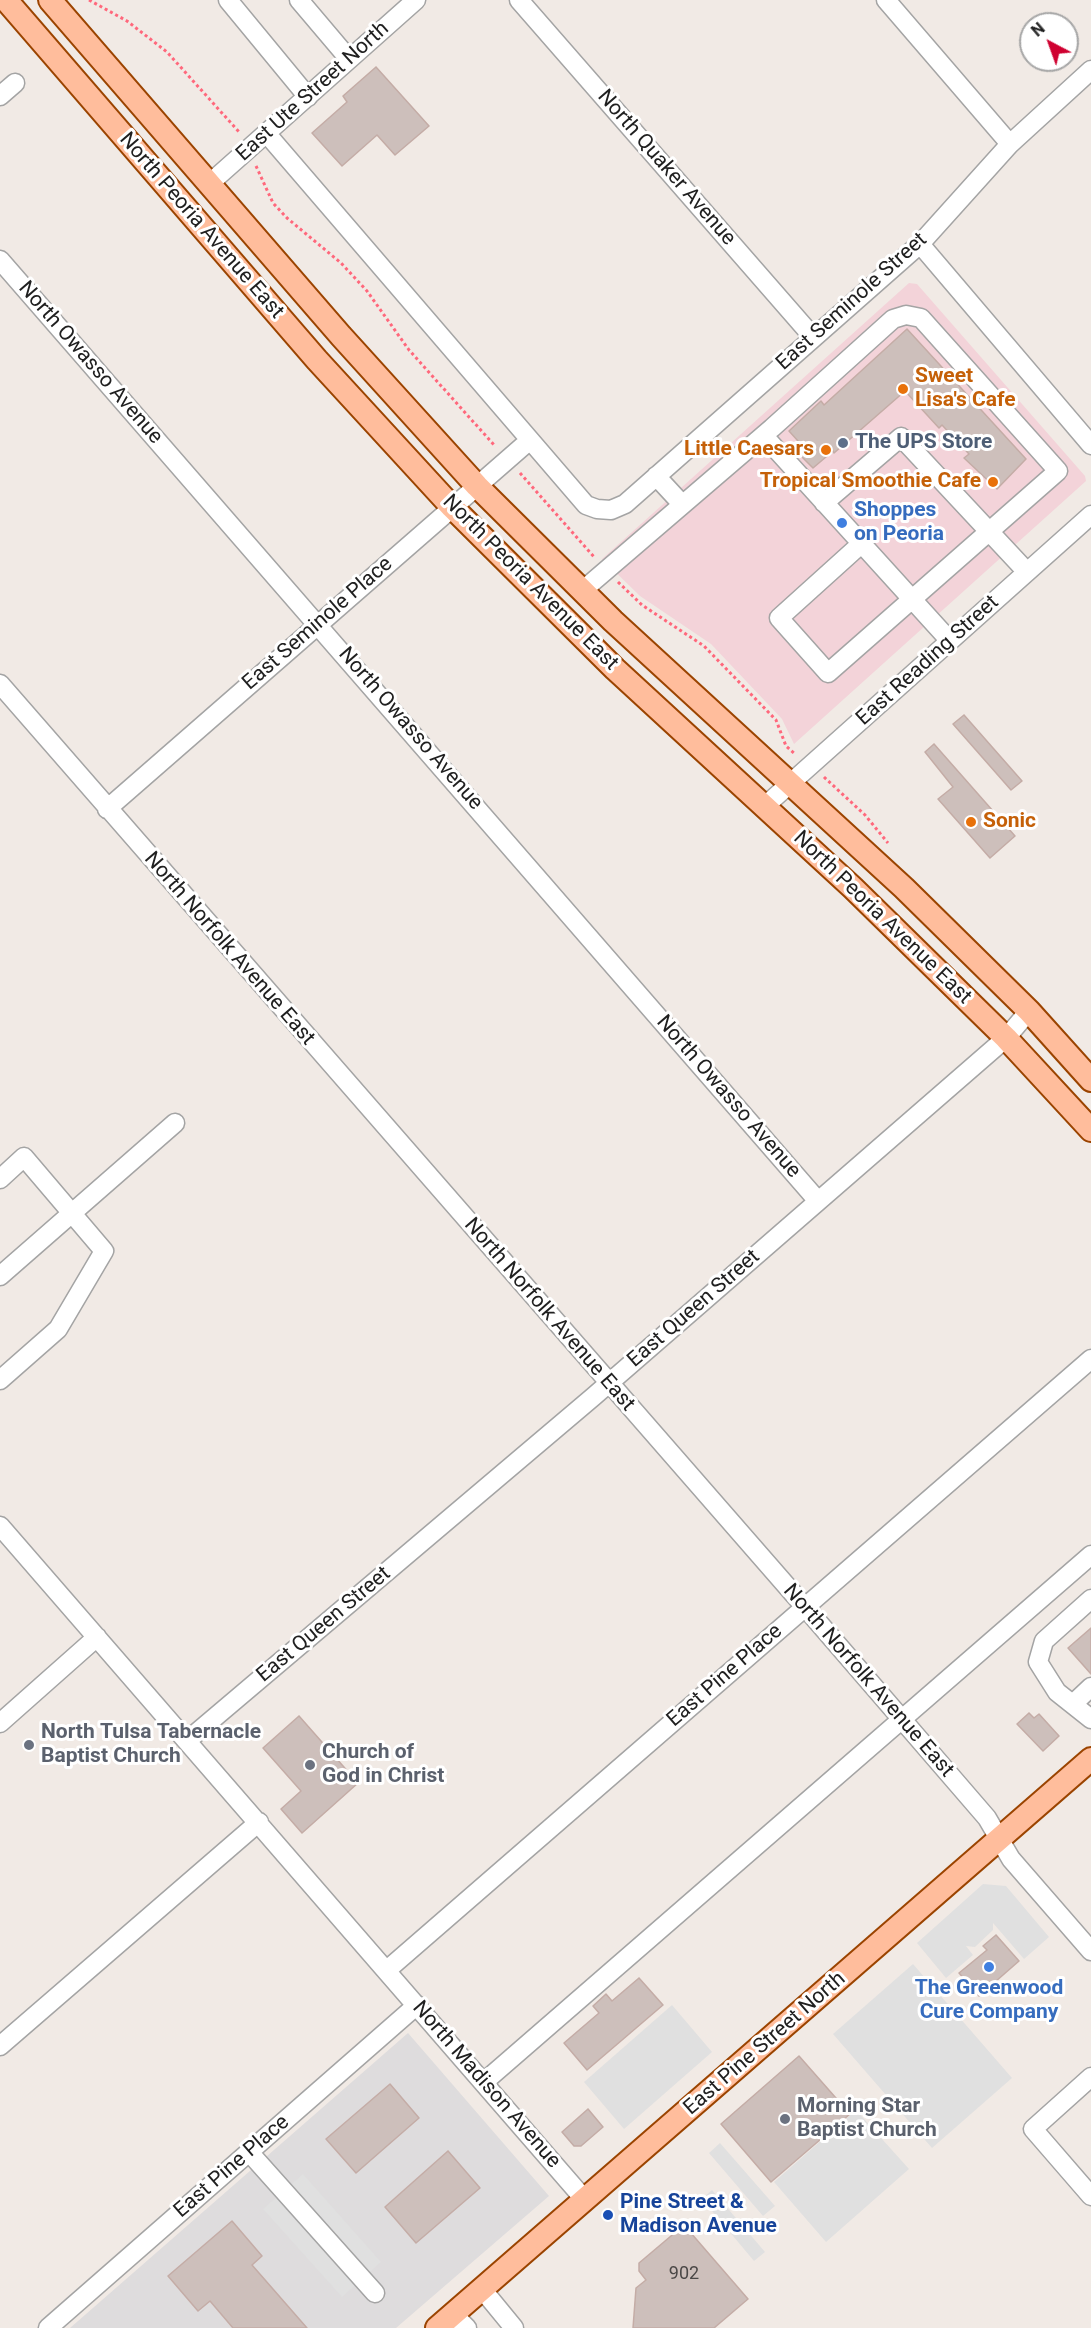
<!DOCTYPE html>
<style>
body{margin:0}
#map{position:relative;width:1091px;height:2328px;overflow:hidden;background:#f1eae5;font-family:Roboto,sans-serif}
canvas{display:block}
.north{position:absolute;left:1019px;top:12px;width:60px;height:60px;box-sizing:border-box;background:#fff;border:2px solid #a6a6a6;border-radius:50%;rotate:319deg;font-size:16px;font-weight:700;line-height:24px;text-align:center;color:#202020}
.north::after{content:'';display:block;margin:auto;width:21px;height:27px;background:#cf0030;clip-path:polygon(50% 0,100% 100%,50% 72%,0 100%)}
</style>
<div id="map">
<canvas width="1091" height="2328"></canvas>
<div class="north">N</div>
</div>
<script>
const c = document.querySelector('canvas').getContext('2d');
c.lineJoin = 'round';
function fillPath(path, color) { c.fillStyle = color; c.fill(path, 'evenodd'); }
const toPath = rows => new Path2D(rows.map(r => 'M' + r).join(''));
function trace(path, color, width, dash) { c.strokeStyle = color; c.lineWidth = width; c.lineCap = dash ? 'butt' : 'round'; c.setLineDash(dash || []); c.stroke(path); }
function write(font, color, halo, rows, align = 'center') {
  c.font = font + ' Roboto,sans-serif'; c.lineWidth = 6; c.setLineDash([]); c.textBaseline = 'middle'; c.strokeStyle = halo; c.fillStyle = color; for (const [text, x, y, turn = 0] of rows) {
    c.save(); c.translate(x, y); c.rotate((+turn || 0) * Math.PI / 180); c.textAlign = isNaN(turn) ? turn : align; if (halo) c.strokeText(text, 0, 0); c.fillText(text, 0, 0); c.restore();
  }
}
fillPath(toPath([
 [408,2033,549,2196,396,2328,70,2328]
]), '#dedcdd');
fillPath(toPath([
 [909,283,917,284,1085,476,1086,481,794,744,782,719,711,644,640,596,602,559]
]), '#f3d3d9');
fillPath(toPath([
 [983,1884,1006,1886,1049,1937,1024,1959,993,1923,993,1930,975,1947,966,1946,973,1955,946,1978,917,1943],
 [913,1964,1012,2078,932,2148,833,2034],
 [672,2005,712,2052,624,2129,584,2082],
 [856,2110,909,2169,826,2242,774,2182],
 [720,2143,775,2206,763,2216,709,2153],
 [303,2174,381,2262,342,2297,263,2209],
 [712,2190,765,2252,754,2261,702,2199]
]), '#e0e0e0');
const building = toPath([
 [376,67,429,126,395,155,377,135,342,166,312,133,347,102,343,96,376,67],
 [907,329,1026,459,997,489,964,458,969,454,942,425,939,428,905,391,834,453,833,451,813,468,801,456,807,451,789,431,821,401,824,405,907,329],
 [964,715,1022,781,1011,790,953,724,964,715],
 [934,744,1015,836,990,858,938,799,953,787,925,752,934,744],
 [1091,1628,1091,1674,1068,1648,1091,1628],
 [1029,1713,1034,1718,1039,1714,1059,1736,1043,1751,1017,1724,1029,1713],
 [299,1716,358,1783,302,1833,281,1809,301,1791,263,1748,299,1716],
 [996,1935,1019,1961,979,1996,959,1973,987,1950,983,1946,996,1935],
 [639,1978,663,2005,587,2070,564,2043,599,2013,593,2006,606,1994,612,2001,639,1978],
 [799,2056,850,2114,771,2182,721,2124,799,2056],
 [390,2084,419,2118,356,2173,326,2139,390,2084],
 [588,2109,603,2127,581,2146,574,2146,562,2132,588,2109],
 [448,2151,480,2188,416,2243,385,2207,448,2151],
 [232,2221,262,2256,252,2265,307,2328,233,2328,210,2301,198,2311,168,2276,232,2221],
 [684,2225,748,2299,714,2328,633,2328,636,2288,646,2280,639,2271,639,2263,684,2225]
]);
fillPath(building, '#cdbfbb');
trace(building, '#c4aca6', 1.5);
const minor = toPath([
 [228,0,308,97],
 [299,0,349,59],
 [519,0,813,337],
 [886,0,1010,144],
 [0,96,15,83],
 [267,134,586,505,597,509,611,510,625,504,920,244,1010,144,1091,70],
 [209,184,416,0],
 [920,244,1091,445],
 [0,260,818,1201],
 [764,436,950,641],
 [656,476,681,503],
 [824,503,901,437,1027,572],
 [582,591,772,428,893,319,906,315,921,318,1058,471,828,673,779,618,861,544],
 [0,684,805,1607,987,1818,1011,1859,1091,1951],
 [765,806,1091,515],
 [107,809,530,440],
 [0,1179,24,1157,104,1251,58,1329,0,1380],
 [0,1276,175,1123],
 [0,1526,585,2200],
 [1091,1599,1044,1641,1038,1662,1057,1692,1091,1719],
 [1074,1703,1091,1687],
 [0,1723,97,1637],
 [188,1740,593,1397,1006,1038,1029,1011],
 [387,1970,1091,1359],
 [0,2046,259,1822],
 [1091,2077,1033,2129,1091,2196],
 [484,2082,1091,1555],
 [249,2152,375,2293],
 [482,2289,514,2328],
 [453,2314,467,2328],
 [48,2328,417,2005]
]);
const major = toPath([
 [6,0,317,360,452,507,615,669,853,888,1006,1038,1091,1130],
 [50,0,341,336,477,486,613,621,904,888,1029,1011,1091,1080],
 [437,2328,1091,1759]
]);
trace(minor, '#a4a4a4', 21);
trace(major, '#9b4400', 26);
trace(toPath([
 [89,0,127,21,167,52,240,133],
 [256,166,273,203,287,218,341,263,367,291,409,350,495,446],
 [520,473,595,558],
 [618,582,642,605,704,646,776,720,786,746,795,754],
 [824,777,865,815,888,843]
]), '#ff687c', 3, [3, 3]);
trace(minor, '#fff', 18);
trace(major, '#ffbd9c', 22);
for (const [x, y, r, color] of [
 [903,389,6,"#e8710a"],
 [843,443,6,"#5c6f8a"],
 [826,450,6,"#e8710a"],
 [993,482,6,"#e8710a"],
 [842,523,6,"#3f7fe0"],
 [971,822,6,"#e8710a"],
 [29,1745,6,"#6b7280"],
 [310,1765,6,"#6b7280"],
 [989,1967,6,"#3f7fe0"],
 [785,2119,6,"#6b7280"],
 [608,2215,6,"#1a4fb4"]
]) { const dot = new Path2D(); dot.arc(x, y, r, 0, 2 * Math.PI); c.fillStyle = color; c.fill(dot); trace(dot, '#fff', 2); }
write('18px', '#4b4847', null, [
 ["902",684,2274]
]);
write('21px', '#202020', '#fff', [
 ["East Ute Street North",313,92,-42],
 ["North Quaker Avenue",666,168,49],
 ["North Peoria Avenue East",201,226,49],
 ["East Seminole Street",852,302,-42],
 ["North Owasso Avenue",90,363,49],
 ["North Peoria Avenue East",530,583,45],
 ["East Seminole Place",318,624,-41],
 ["East Reading Street",928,661,-42],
 ["North Owasso Avenue",410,729,49],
 ["North Peoria Avenue East",882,918,44],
 ["North Norfolk Avenue East",229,949,49],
 ["North Owasso Avenue",728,1097,49],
 ["East Queen Street",694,1309,-41],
 ["North Norfolk Avenue East",549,1315,49],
 ["East Queen Street",324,1625,-40],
 ["East Pine Place",725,1676,-41],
 ["North Norfolk Avenue East",868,1681,49],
 ["East Pine Street North",765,2044,-41],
 ["North Madison Avenue",486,2085,49],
 ["East Pine Place",232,2167,-41]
]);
write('bold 21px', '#c56008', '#fff', [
 ["Sweet",915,377],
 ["Lisa's Cafe",915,401],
 ["Little Caesars",814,450,"right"],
 ["Tropical Smoothie Cafe",981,482,"right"],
 ["Sonic",983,822]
], 'left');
write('bold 21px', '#4e5e75', '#fff', [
 ["The UPS Store",855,443]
], 'left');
write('bold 21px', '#366cbe', '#fff', [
 ["Shoppes",854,511],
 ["on Peoria",854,535],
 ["The Greenwood",989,1989,"center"],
 ["Cure Company",989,2013,"center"]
], 'left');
write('bold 21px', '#5b616d', '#fff', [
 ["North Tulsa Tabernacle",41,1733],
 ["Baptist Church",41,1757],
 ["Church of",322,1753],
 ["God in Christ",322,1777],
 ["Morning Star",797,2107],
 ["Baptist Church",797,2131]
], 'left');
write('bold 21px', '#164399', '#fff', [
 ["Pine Street &",620,2203],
 ["Madison Avenue",620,2227]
], 'left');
</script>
